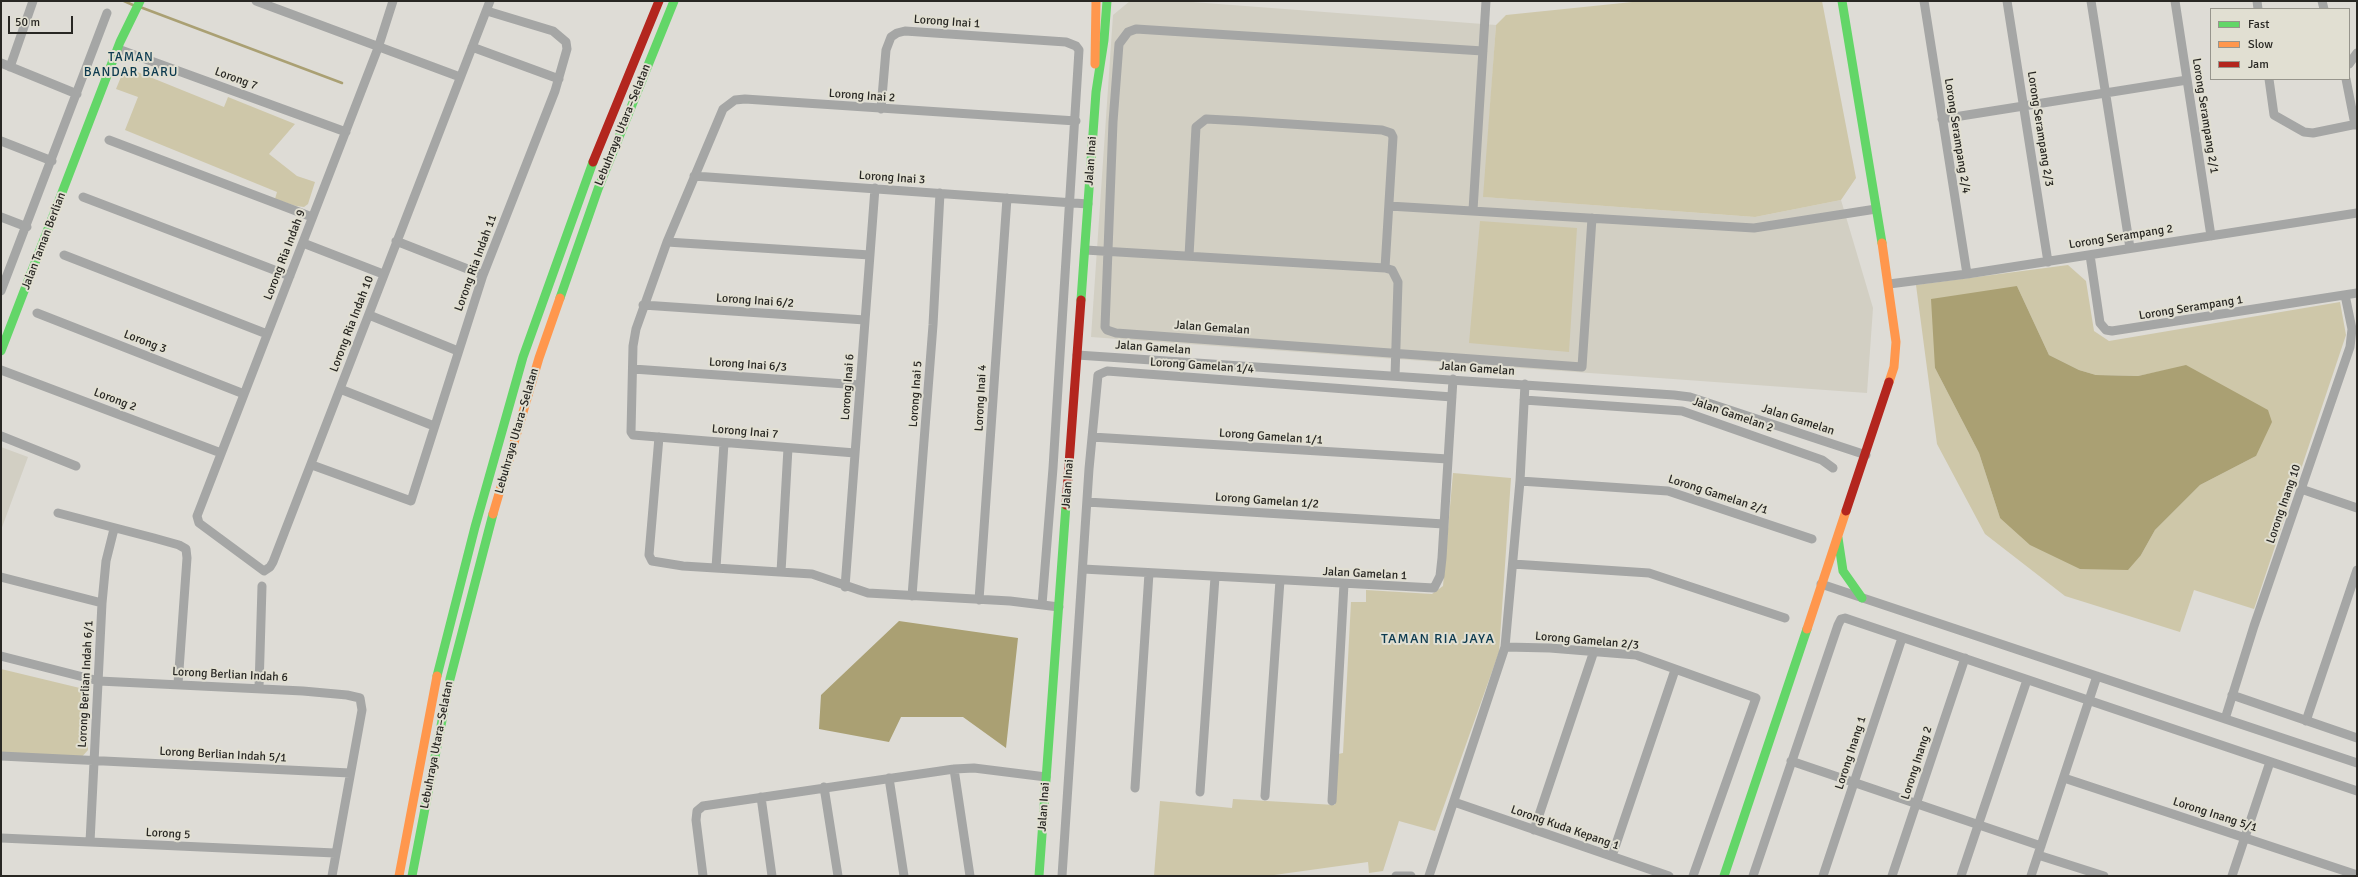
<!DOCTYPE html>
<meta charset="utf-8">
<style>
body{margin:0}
#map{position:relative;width:2358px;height:877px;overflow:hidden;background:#dedcd6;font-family:Signika,sans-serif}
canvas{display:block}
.frame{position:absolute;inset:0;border:2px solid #282723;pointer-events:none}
.legend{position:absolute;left:2210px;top:8px;width:140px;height:72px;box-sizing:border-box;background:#e1dfd2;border:1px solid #97958c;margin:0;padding:5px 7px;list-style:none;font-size:12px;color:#282723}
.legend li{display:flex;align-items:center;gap:8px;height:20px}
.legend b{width:20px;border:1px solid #97958c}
.scale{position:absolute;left:8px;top:16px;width:65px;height:18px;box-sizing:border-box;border:2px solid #282723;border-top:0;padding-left:5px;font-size:12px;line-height:14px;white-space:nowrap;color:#282723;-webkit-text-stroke:3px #e1dfd2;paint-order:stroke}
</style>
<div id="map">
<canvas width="2358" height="877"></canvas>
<div class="frame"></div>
<ul class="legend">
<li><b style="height:5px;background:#63d668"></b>Fast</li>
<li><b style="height:5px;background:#ff974d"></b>Slow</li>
<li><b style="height:5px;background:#b3261e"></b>Jam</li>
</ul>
<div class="scale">50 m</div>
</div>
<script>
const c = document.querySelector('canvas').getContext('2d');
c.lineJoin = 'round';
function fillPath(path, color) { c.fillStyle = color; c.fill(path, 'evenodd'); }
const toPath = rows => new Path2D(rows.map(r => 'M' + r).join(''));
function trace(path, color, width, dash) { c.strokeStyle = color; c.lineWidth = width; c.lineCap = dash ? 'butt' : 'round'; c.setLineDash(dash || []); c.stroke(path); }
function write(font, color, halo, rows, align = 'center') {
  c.font = font + ' Signika,sans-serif'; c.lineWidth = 4; c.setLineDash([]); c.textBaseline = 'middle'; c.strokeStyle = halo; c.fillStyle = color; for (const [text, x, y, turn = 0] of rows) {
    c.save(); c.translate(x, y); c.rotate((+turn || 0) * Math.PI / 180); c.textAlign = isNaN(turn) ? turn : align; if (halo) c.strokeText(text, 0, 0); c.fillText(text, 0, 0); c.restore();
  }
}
fillPath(toPath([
 [1130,1,1179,1,1496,25,1484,197,1755,217,1841,200,1873,308,1867,393,1091,337,1113,15],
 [1,447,28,457,1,530]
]), '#d2cfc3');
fillPath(toPath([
 [1642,1,1822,1,1856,178,1841,200,1755,217,1483,197,1496,25,1506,15],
 [125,67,224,107,228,97,295,124,269,154,297,176,315,182,308,204,304,207,296,206,275,199,277,192,125,130,138,97,116,89],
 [1480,221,1577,228,1569,352,1469,343],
 [2068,265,2086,281,2094,331,2109,341,2340,302,2346,335,2254,609,2194,590,2180,632,2065,596,1985,534,1937,444,1916,285],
 [2017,286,2049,355,2079,370,2096,375,2138,376,2186,366,2256,456,2200,485,2155,530,2141,555,2000,518,1979,453,1935,368],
 [1453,473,1511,478,1499,652,1435,831,1399,821,1383,871,1369,873,1368,862,1267,876,1154,876,1160,801,1232,808,1233,799,1335,805,1338,754,1343,753,1351,602,1366,602,1366,590,1432,594,1443,586],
 [1,669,84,689,88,692,88,750,80,759,1,754]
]), '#cec7a9');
fillPath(toPath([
 [2017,286,2049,355,2079,370,2096,375,2138,376,2186,365,2268,410,2272,422,2256,456,2200,485,2155,530,2141,555,2128,570,2080,569,2030,545,2000,518,1979,453,1935,368,1931,299],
 [899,621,1018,638,1006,748,963,717,901,717,889,742,819,729,821,695]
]), '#aaa073');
trace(toPath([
 [124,1,133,5],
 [140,7,342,83]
]), '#aaa073', 2.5);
trace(toPath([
 [256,1,460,77],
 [393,1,378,48,197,516,199,523,264,571,270,567,273,562,490,1],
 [1924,1,1967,274],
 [2007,1,2048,262],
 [2091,1,2130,248],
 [2175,1,2211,236],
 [2257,1,2258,9],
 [2322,1,2324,9],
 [472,47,559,79],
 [118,49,346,132],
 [1483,51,1136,29,1128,32,1119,44,1113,122,1105,327,1107,330,1116,333,1582,367,1592,218],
 [1,63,77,94],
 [2349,64,2357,53],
 [10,67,33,1],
 [2269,79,2274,115,2304,132,2313,133,2357,124],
 [2346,79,2355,125],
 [881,109,886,50,891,37,897,33,905,31,1066,42,1076,46,1079,50,1053,468,1042,605],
 [1942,119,2187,80],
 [109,140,312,217],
 [1,141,52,161],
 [694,176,1088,204],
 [83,197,290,276],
 [1389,206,1754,228,1876,209],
 [1473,210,1486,1],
 [1,217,27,227],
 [396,241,483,275],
 [667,242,870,255],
 [303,243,383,274],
 [1085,250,1385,268,1392,270,1398,282,1395,376],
 [64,255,267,334],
 [2090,255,2100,323,2106,330,2112,331,2357,293],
 [1189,256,1196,127,1206,119,1244,121,1382,130,1391,133,1393,137,1385,268],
 [1889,284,1967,274,2357,213],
 [1,291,107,13],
 [643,305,865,320],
 [37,313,244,394],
 [369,315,458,351],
 [1077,355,1674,395,1690,397,1866,455],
 [633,369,860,385],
 [1,370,221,453],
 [340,389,434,426],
 [1524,400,1682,411,1822,460,1833,468],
 [1,436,76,466],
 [659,437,649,555,652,561,683,566,812,574,868,593,1010,601,1059,607],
 [1092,437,1448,459],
 [855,453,633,435,631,432,633,346,636,329,667,242,723,109,735,100,745,99,1076,121],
 [312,465,411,501,483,275,555,91,567,49,566,42,553,31,487,11],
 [1520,481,1668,491,1812,539],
 [2301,489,2357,508],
 [1087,502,1444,524],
 [58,513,154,538,179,545,186,549,187,558,178,684],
 [1513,564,1649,573,1785,618],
 [716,568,724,443],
 [1083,569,1434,588,1440,576,1442,558,1453,379],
 [781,572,788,448],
 [1,577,102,603],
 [1821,584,2357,763],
 [845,587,875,188],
 [912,596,933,325,940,193],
 [979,600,1007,198],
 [1505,647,1550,648,1636,655,1756,698,1693,876],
 [1,656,99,681,303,691,347,695,360,698,362,710,332,876],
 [259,688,262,586],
 [2232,695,2357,738],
 [2225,719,2254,626,2350,347,2352,329,2345,295],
 [2306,721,2357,570],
 [1,756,350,773],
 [1791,761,2041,846],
 [954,769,970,876],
 [889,778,904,876],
 [2064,778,2357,875],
 [824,787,838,876],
 [1135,788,1149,573],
 [1200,792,1215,577],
 [1265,796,1280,580],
 [761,797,772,876],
 [1332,801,1344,584],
 [1454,802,1669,876],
 [1534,830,1594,651],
 [1,838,335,853],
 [90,842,102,603,106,561,114,529],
 [2038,855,2104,876],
 [1612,856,1675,670],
 [703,876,696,820,697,811,703,806,954,769,974,768,1046,777],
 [1062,876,1089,469,1098,375,1107,371,1452,397],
 [1396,876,1411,876],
 [1429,876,1505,647,1520,481,1525,384],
 [1753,876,1838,625,1841,619,1845,618,2357,791],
 [1823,876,1902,638],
 [1892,876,1965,658],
 [1961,876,2027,680],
 [2031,876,2097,676],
 [2232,876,2270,762]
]), '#a5a6a5', 9);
trace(toPath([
 [1842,1,1882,243],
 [560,298,598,189,674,1],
 [1081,300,1096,92,1104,40,1107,1],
 [1,351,120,42,140,1],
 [1838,538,1843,571,1862,598],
 [437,676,475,527,523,357,593,162],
 [412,876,450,679,493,514],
 [1039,876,1066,505],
 [1724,876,1807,629]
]), '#63d668', 9);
trace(toPath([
 [1095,64,1096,1],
 [1882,243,1896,342,1894,367,1889,382],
 [493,514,539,358,560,298],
 [1807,629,1846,511],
 [399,876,437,676]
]), '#ff974d', 9);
trace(toPath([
 [593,162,659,1],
 [1066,505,1081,300],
 [1846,511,1889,382]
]), '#b3261e', 9);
write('12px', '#282723', '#e1dfd2', [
 ["Lorong Inai 1",947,22,4],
 ["Lorong 7",236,79,20],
 ["Lorong Inai 2",862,96,4],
 ["Lorong Serampang 2/1",2205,116,81],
 ["Lebuhraya Utara–Selatan",623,125,-68],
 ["Lorong Serampang 2/3",2040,129,81],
 ["Lorong Serampang 2/4",1957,136,81],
 ["Jalan Inai",1091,161,-86],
 ["Lorong Inai 3",892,178,4],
 ["Lorong Serampang 2",2121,237,-9],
 ["Jalan Taman Berlian",44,241,-69],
 ["Lorong Ria Indah 9",285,255,-69],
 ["Lorong Ria Indah 11",476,263,-70],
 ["Lorong Inai 6/2",755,301,4],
 ["Lorong Serampang 1",2191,308,-9],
 ["Lorong Ria Indah 10",352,324,-69],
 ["Jalan Gemalan",1212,328,4],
 ["Lorong 3",145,342,21],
 ["Jalan Gamelan",1153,348,4],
 ["Lorong Inai 6/3",748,365,4],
 ["Lorong Gamelan 1/4",1202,366,4],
 ["Jalan Gamelan",1477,369,4],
 ["Lorong Inai 6",848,387,-86],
 ["Lorong Inai 5",916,394,-86],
 ["Lorong Inai 4",981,398,-87],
 ["Lorong 2",115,400,21],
 ["Jalan Gamelan 2",1733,415,19],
 ["Jalan Gamelan",1798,420,18],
 ["Lebuhraya Utara–Selatan",517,431,-74],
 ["Lorong Inai 7",745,432,5],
 ["Lorong Gamelan 1/1",1271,437,4],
 ["Jalan Inai",1068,484,-86],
 ["Lorong Gamelan 2/1",1718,495,18],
 ["Lorong Gamelan 1/2",1267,501,4],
 ["Lorong Inang 10",2284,504,-71],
 ["Jalan Gamelan 1",1365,574,3],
 ["Lorong Gamelan 2/3",1587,641,5],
 ["Lorong Berlian Indah 6",230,675,3],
 ["Lorong Berlian Indah 6/1",86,684,-87],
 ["Lebuhraya Utara–Selatan",437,745,-79],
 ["Lorong Inang 1",1851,753,-72],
 ["Lorong Berlian Indah 5/1",223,755,3],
 ["Lorong Inang 2",1917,763,-72],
 ["Jalan Inai",1044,807,-86],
 ["Lorong Inang 5/1",2215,815,18],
 ["Lorong Kuda Kepang 1",1565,828,19],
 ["Lorong 5",168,834,3]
]);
c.letterSpacing = '1px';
write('13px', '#0c3a4f', '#e1dfd2', [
 ["TAMAN",131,58],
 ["BANDAR BARU",131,73]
]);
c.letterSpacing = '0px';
c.letterSpacing = '1px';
write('14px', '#0c3a4f', '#e1dfd2', [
 ["TAMAN RIA JAYA",1438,639]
]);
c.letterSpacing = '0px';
</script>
